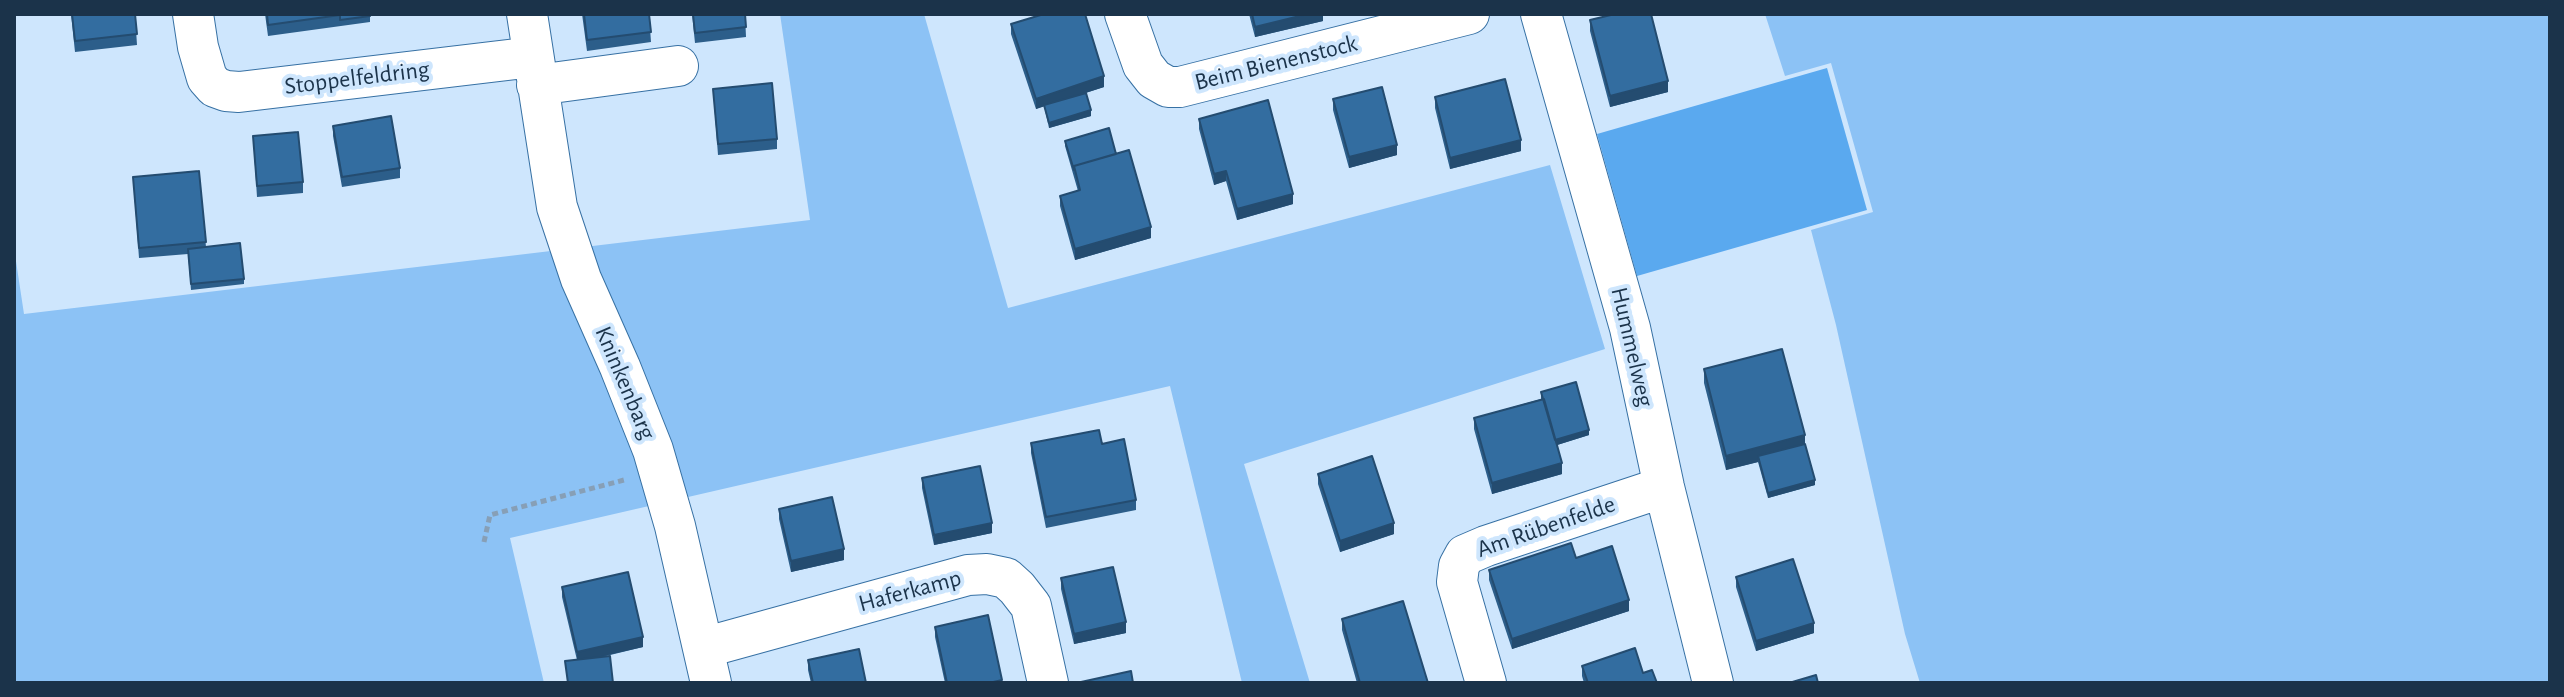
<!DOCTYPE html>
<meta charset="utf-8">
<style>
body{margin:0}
#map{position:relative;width:2564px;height:697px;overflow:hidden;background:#cee6fd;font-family:"Alegreya Sans",sans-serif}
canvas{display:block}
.frame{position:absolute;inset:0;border:16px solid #1b334a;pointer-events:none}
</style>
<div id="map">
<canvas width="2564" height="697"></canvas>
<div class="frame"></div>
</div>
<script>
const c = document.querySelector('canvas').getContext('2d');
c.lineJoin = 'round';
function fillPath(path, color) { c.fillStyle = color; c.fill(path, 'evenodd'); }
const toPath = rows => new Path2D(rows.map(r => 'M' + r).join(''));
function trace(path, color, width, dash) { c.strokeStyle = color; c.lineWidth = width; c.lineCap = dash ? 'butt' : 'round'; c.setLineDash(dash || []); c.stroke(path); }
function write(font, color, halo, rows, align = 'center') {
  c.font = font + ' "Alegreya Sans",sans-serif'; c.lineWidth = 8; c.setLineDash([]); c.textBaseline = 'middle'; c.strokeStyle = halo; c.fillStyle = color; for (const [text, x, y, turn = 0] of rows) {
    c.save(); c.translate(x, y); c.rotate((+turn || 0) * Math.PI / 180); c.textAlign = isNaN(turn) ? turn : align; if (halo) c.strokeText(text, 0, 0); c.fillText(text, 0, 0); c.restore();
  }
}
fillPath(toPath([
 [780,14,924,14,1008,308,1550,165,1605,349,1244,464,1310,683,1242,683,1170,386,510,538,544,683,14,683,14,248,24,314,810,220],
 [1765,14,2550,14,2550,683,1920,683,1905,634,1836,325,1811,230,1873,212,1831,63,1785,76]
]), '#8cc2f5');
fillPath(toPath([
 [1827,68,1867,210,1637,276,1597,134]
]), '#5aa9ef');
const minor = toPath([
 [193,14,198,47,207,78,215,87,226,91,239,92,533,57],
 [527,14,557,207,581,279,620,367,653,450,675,526,711,683],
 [1125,14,1143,65,1154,79,1168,87,1180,87,1469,14],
 [1541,14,1630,328,1664,487,1713,683],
 [537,85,678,66],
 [703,648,968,575,987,574,1006,578,1017,588,1031,606,1048,683],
 [1486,683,1457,582,1459,566,1465,555,1486,546,1664,487]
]);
trace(minor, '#3771a4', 42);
trace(toPath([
 [484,542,490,515,624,480]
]), '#879fb6', 5, [6, 4]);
trace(minor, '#fff', 40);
fillPath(toPath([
 [71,14,135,14,137,45,75,52],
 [265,14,370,14,370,22,268,36],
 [582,14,649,14,651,42,587,51],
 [692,14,745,14,746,37,695,43],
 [1249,14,1323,14,1323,21,1255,37],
 [1590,20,1668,92,1610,107,1590,31],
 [1011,24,1104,87,1079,95,1091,116,1049,128,1044,106,1036,109,1011,34],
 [713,89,777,139,777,149,718,155],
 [1435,97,1521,151,1450,169,1435,108],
 [1333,99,1397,155,1349,168,1333,110],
 [1199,119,1293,204,1237,220,1226,181,1214,185,1199,129],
 [333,126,400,168,400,178,342,187,333,136],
 [253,136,303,182,303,193,257,197],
 [1065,141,1116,154,1151,238,1075,260,1060,206,1060,196,1078,191,1065,146],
 [199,171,206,247,244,279,244,284,191,290,188,254,139,258,133,177],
 [1704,369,1805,444,1815,485,1768,498,1758,462,1726,470,1704,383],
 [1541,392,1589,435,1557,445,1562,474,1492,494,1474,429,1474,418,1541,399],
 [1031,443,1102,444,1136,500,1136,510,1046,528,1031,453],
 [1318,474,1394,534,1340,552,1318,484],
 [922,478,992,533,934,545,922,488],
 [779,509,844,560,791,572,779,519],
 [1576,558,1629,611,1512,649,1489,580,1489,570],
 [1736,577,1814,633,1756,651,1736,587],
 [1061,578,1126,633,1074,644,1061,589],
 [562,587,643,647,602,657,613,683,568,683,565,661,577,660,562,597],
 [1342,619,1428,683,1357,683,1342,630],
 [935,627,1002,683,945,683,935,637],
 [808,660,866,683,811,683,808,670],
 [1582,666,1643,673,1657,683,1584,683,1582,676]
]), '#2c5e8a');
fillPath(toPath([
 [1308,14,1323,14,1323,21,1255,37,1255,27],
 [1104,76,1104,87,1036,109,1036,99],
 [1668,81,1668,92,1610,107,1610,96],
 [1091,110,1091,116,1049,128,1049,123],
 [1521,140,1521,151,1450,169,1450,158],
 [1397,145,1397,155,1349,168,1349,157],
 [1226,171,1226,181,1214,185,1214,174],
 [1293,194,1293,204,1237,220,1237,209],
 [1151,227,1151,238,1075,260,1075,249],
 [1589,430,1589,435,1554,446,1554,440],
 [1805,435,1805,449,1758,456,1758,462,1726,470,1726,456],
 [1562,463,1562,474,1492,494,1492,483],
 [1815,480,1815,485,1768,498,1768,493],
 [992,523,992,533,934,545,934,535],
 [1394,523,1394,534,1340,552,1340,541],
 [844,549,844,560,791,572,791,561],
 [1629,600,1629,611,1512,649,1512,639],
 [1126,622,1126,633,1074,644,1074,634],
 [1814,623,1814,633,1756,651,1756,641],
 [643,637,643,647,577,662,577,652]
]), '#244c70');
const building = toPath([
 [72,14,135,14,137,34,75,41,72,14],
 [267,14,340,14,340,15,268,25,267,14],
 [340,14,370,14,370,16,340,20,340,14],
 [584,14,649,14,651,32,587,40,584,14],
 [693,14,745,14,746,27,695,33,693,14],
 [1044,14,1085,14,1104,76,1036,99,1011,24,1044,14],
 [1252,14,1308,14,1255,27,1252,14],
 [1615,14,1651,14,1668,81,1610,96,1590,20,1615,14],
 [1505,79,1521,140,1450,158,1435,97,1505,79],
 [772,83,777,139,718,144,713,89,772,83],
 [1382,87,1397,145,1349,157,1333,99,1382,87],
 [1086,93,1091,110,1049,123,1044,105,1086,93],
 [1268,100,1293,194,1237,209,1226,171,1214,174,1199,119,1268,100],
 [391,116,400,168,342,177,333,126,391,116],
 [1109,128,1116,154,1074,166,1074,170,1065,141,1109,128],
 [298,132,303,182,257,186,253,136,298,132],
 [1129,150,1151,227,1075,249,1060,196,1080,190,1074,166,1129,150],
 [199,171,206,242,139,248,133,177,199,171],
 [240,243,244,279,191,284,188,249,240,243],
 [1782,349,1805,435,1726,456,1704,369,1782,349],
 [1576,382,1589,430,1555,440,1541,392,1576,382],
 [1544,399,1562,463,1492,483,1474,418,1544,399],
 [1099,430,1102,444,1124,439,1136,500,1046,517,1031,443,1099,430],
 [1805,444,1815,480,1768,493,1758,456,1805,444],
 [1372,456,1394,523,1340,541,1318,474,1372,456],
 [980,466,992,523,934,535,922,478,980,466],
 [832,497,844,549,791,561,779,509,832,497],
 [1571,543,1576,558,1612,546,1629,600,1512,639,1489,570,1571,543],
 [1793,559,1814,623,1756,641,1736,577,1793,559],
 [1113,567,1126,622,1074,634,1061,578,1113,567],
 [628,572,643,637,577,652,562,587,628,572],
 [1403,601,1428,683,1360,683,1342,619,1403,601],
 [988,615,1002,680,989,683,947,683,935,627,988,615],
 [1635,648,1643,673,1652,670,1657,683,1588,683,1582,666,1635,648],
 [859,649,866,683,813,683,808,660,859,649],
 [610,656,613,683,568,683,565,661,610,656],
 [1131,671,1133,683,1082,683,1081,682,1131,671],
 [1816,675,1818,683,1789,683,1816,675]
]);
fillPath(building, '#336da0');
trace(building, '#244c70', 2);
write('24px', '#1b334a', '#cee6fd', [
 ["Beim Bienenstock",1276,63,-14],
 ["Stoppelfeldring",357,78,-7],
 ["Hummelweg",1632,347,77],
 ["Kninkenbarg",625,383,67],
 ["Am Rübenfelde",1546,527,-19],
 ["Haferkamp",910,591,-15]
]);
</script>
